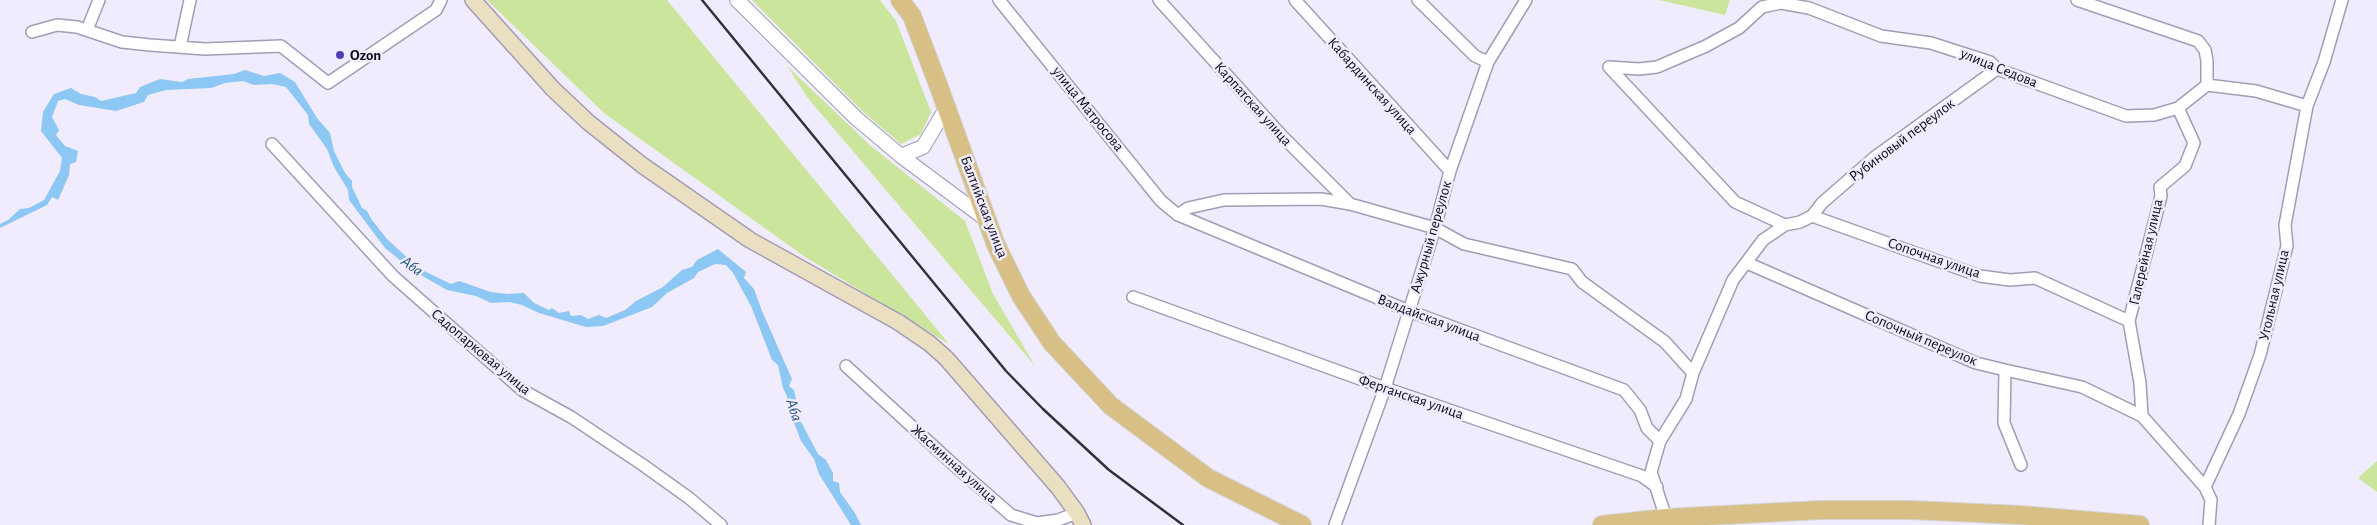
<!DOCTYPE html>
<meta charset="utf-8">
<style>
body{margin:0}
canvas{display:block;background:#f0ecfd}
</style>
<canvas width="2377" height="525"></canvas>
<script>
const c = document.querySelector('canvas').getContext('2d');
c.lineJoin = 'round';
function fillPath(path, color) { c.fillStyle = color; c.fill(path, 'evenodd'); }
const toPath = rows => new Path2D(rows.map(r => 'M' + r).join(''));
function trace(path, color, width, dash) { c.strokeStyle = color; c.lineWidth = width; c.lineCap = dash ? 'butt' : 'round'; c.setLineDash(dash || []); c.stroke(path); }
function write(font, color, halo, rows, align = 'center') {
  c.font = font + ' "Alegreya Sans",sans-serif'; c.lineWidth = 5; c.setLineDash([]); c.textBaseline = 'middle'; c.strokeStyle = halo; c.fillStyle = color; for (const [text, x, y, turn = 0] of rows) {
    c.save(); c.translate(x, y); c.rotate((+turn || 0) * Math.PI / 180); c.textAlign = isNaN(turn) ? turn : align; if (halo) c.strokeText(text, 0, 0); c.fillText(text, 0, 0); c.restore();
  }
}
fillPath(toPath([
 [487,0,667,0,949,344,805,257,604,113],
 [752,0,880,0,896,21,931,112,921,134,901,144,862,111],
 [1659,0,1730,0,1725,15],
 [787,66,871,146,965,221,993,294,1035,366,807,97],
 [2377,461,2377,492,2358,478]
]), '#cbe69c');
fillPath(toPath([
 [245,70,264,76,280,73,295,82,317,118,330,133,334,151,345,173,352,181,352,187,362,208,367,211,372,220,387,239,413,263,424,271,451,284,459,281,491,292,507,294,524,293,534,303,549,310,552,308,559,313,569,311,571,316,581,315,588,319,599,315,606,318,625,310,636,301,663,287,682,270,692,267,697,260,718,249,746,272,744,278,754,289,762,311,792,379,789,386,794,390,801,422,818,454,826,460,833,473,833,481,839,483,840,492,855,513,861,525,851,525,819,474,814,459,801,441,788,407,787,396,783,388,778,365,772,360,751,306,733,273,726,265,715,264,698,272,694,278,667,293,652,307,603,326,586,327,539,313,522,305,509,302,491,303,476,296,447,290,412,270,385,248,349,200,348,190,334,167,327,149,309,124,308,115,286,87,272,84,254,85,243,81,225,83,211,88,166,90,148,95,144,102,116,111,79,105,65,99,58,101,52,117,59,130,56,135,65,146,78,151,76,162,70,164,69,175,58,200,52,197,47,205,0,228,0,224,8,220,20,209,29,208,44,200,60,171,62,158,41,131,43,112,54,94,71,88,81,94,95,97,101,101,136,93,140,87,160,79,182,82,188,79,234,74]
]), '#8dc7f4');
const minor = toPath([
 [999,0,1161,201,1178,215,1409,311,1624,390,1640,410,1647,428,1660,441],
 [1159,0,1282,136,1349,203],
 [1295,0,1450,171],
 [1418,0,1475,56,1488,62],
 [2077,0,2198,41,2205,50,2207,61,2207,85],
 [87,30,99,0],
 [32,32,57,25,77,27,122,42,150,45,205,49,281,46,328,83,436,10,441,0],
 [180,47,190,0],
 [1609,67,1735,202,1785,225,1800,222,1812,216,1980,276,2010,280,2035,278,2129,321,2140,383,2142,416,2205,487],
 [1609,67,1639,69,1657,67,1706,46,1739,28,1762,7,1781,3,1809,8,1881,36,1931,43,1990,62,1997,69,2126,116,2154,115,2178,108,2207,85,2256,91,2307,106],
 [272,144,393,276,522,390,571,417,643,465,689,498,721,525],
 [1178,215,1188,208,1224,200,1321,199,1350,204,1435,228,1464,244,1572,269,1582,282,1665,342,1693,373],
 [1812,216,1822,203,1875,157,1997,69],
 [1747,263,1976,363,2005,370,2004,423,2021,465],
 [1133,297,1385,388,1642,476,1657,487],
 [2129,321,2161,196,2160,187,2185,166,2194,143,2178,108],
 [846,366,955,466,1011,515,1037,523,1058,520,1077,513],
 [2005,370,2082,387,2142,416],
 [1666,518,1651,472,1660,441,1686,399,1693,373,1733,280,1763,240,1785,225],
 [1335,525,1385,388,1435,228,1450,171,1488,62,1526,0],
 [2209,525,2211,500,2205,487,2239,414,2260,355,2287,246,2285,225,2307,106,2324,62,2342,0]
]);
const tertiary = toPath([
 [737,0,856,118,901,156,987,220],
 [901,156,923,147,947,107]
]);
const secondary = toPath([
 [473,0,553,89,588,122,642,165,750,240,898,322,929,343,946,358,1058,487,1077,513,1083,525]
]);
const primary = toPath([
 [900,0,912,16,939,87,996,245,1021,296,1052,343,1111,406,1208,478,1302,525],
 [1602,525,1666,518,1822,510,1910,510,2020,515,2140,525]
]);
trace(minor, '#a39cb6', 14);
trace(tertiary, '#a39cb6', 16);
trace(secondary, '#a39cb6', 18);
trace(primary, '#d3d3d5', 20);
trace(minor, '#fff', 11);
trace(tertiary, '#fff', 14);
trace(secondary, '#ebdfc2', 15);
trace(primary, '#d7bf85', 18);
trace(toPath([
 [702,0,1006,371,1043,409,1109,470,1183,525]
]), '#34313b', 2.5);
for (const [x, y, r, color] of [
 [340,55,5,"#543eb5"]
]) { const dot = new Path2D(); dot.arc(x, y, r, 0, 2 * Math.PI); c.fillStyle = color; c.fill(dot); trace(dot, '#f0ecfd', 2); }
write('bold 15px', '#0d0a13', '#f0ecfd', [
 ["Ozon",350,55]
], 'left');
write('15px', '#0d0a13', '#f0ecfd', [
 ["улица Седова",1999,68,22],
 ["Кабардинская улица",1372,86,48],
 ["Карпатская улица",1253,104,48],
 ["улица Матросова",1088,109,51],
 ["Рубиновый переулок",1902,140,-37],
 ["Балтийская улица",984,207,69],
 ["Ажурный переулок",1431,237,-74],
 ["Галерейная улица",2146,252,-77],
 ["Сопочная улица",1934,258,19],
 ["Угольная улица",2274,295,-77],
 ["Валдайская улица",1429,318,21],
 ["Сопочный переулок",1921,338,23],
 ["Садопарковая улица",481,352,40],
 ["Ферганская улица",1411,397,19],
 ["Жасминная улица",954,464,42]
]);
write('italic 16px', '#1a5176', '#f0ecfd', [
 ["Аба",412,266,36],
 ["Аба",794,410,72]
]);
</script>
